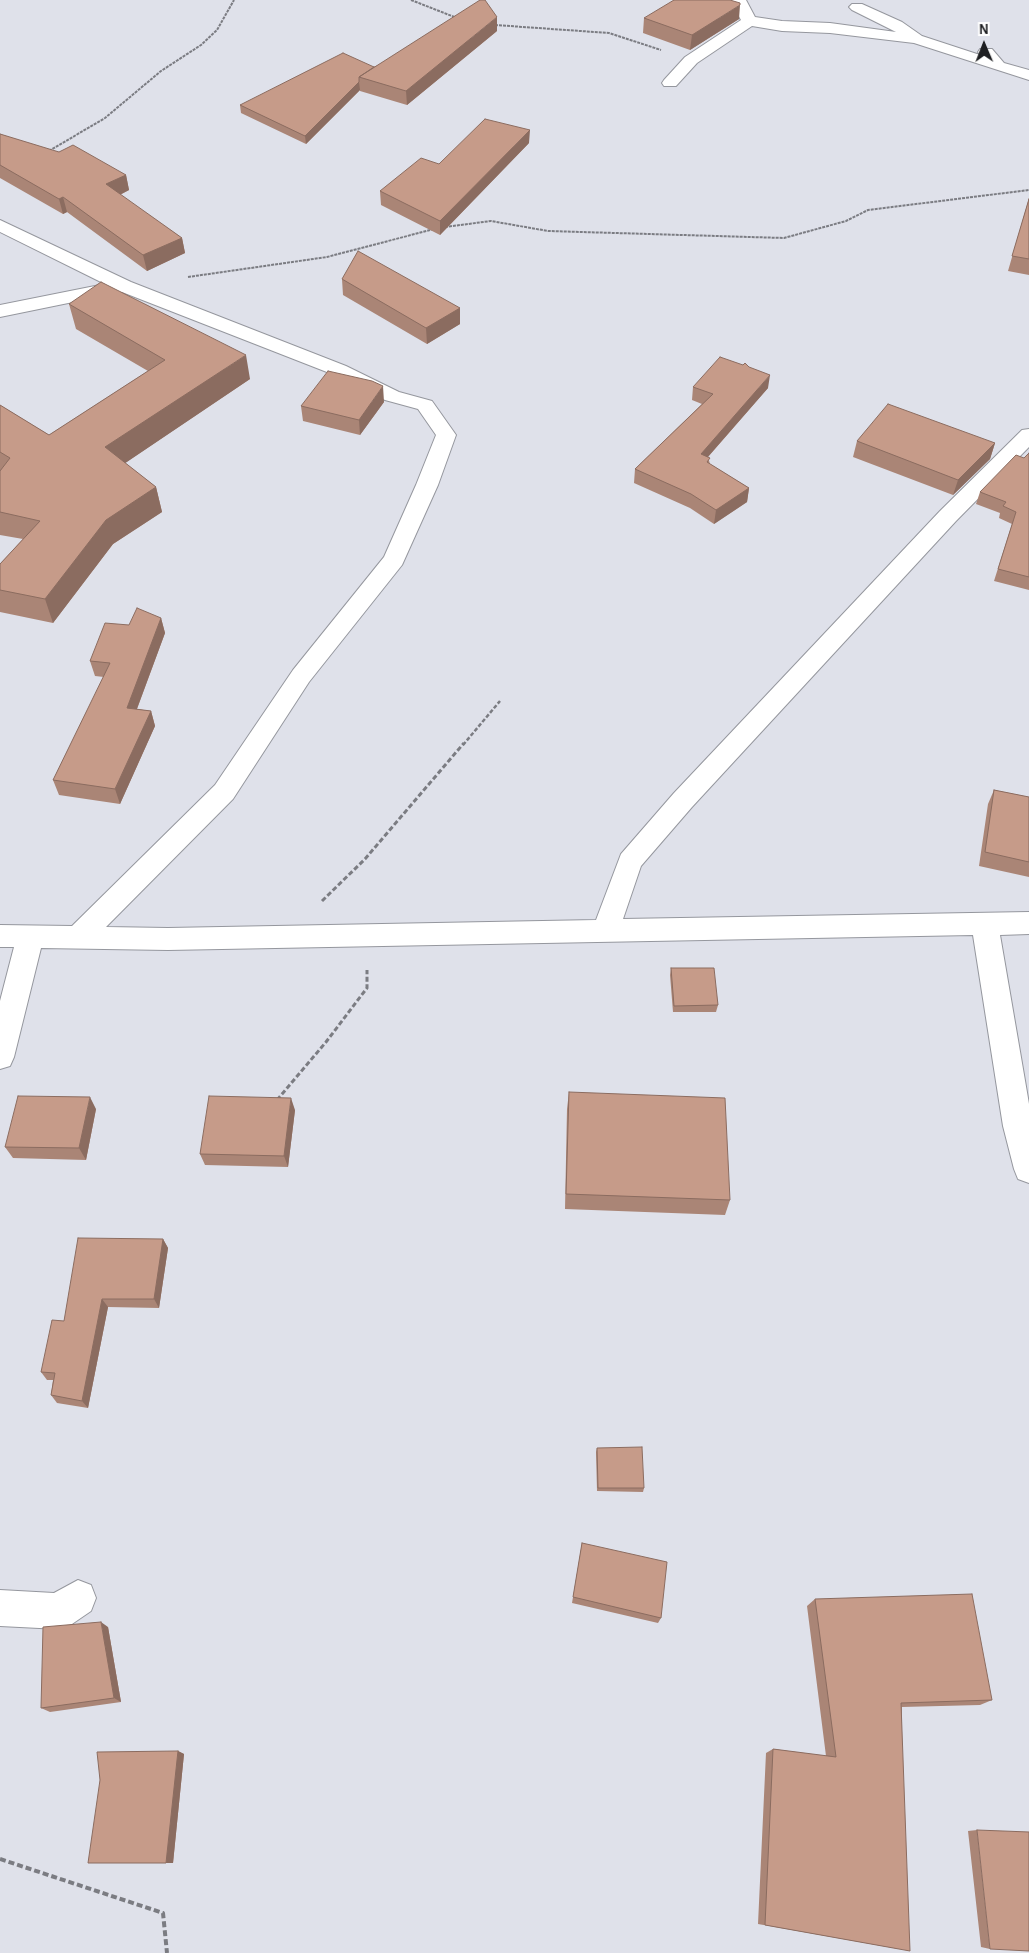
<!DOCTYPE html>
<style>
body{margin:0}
#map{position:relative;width:1029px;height:1953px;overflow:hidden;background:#dfe1ea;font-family:"Alegreya Sans",sans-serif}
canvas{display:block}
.north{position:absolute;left:959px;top:20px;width:50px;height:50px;-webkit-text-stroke:4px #fff;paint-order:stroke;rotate:359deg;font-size:14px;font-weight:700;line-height:20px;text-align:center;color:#1d1e21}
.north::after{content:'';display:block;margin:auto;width:18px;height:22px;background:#1d1e21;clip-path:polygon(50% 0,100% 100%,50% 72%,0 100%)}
</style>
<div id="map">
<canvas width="1029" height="1953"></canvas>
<div class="north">N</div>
</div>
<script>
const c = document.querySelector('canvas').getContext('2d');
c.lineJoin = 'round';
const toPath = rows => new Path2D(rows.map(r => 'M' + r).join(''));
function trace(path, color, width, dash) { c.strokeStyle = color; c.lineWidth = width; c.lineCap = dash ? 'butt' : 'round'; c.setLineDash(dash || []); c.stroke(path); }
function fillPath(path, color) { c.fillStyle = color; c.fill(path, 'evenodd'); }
const minor = toPath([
 [730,0,746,0,755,17,782,21,830,23,896,32,852,10,849,7,852,4,862,4,902,22,922,36,980,55,978,52,980,49,992,49,1004,63,1029,70,1029,80,914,43,830,33,782,31,752,26,697,63,676,86,664,86,662,83,664,80,685,57,741,20,730,0],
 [0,220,131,282,346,366,399,392,432,401,456,435,438,485,402,565,309,682,233,799,106,927,168,928,596,920,621,854,674,793,940,511,1022,430,1029,429,1029,447,956,521,692,807,641,866,623,919,1029,912,1029,934,1000,935,1029,1104,1029,1183,1018,1179,1014,1169,1003,1126,973,935,168,950,41,948,14,1057,10,1066,0,1069,0,1001,14,947,0,947,0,925,72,926,215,785,293,670,384,557,416,485,436,435,418,409,385,400,332,374,122,292,0,317,0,305,105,284,0,232,0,220],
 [78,1580,91,1585,96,1598,91,1611,72,1624,59,1629,0,1626,0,1590,54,1593,78,1580]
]);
trace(minor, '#95979e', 2);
trace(toPath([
 [411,0,457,18],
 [495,25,609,33,661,50],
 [49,151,105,118,161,71,201,45,217,30,234,0],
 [445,227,491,221,548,231,784,238,846,221,868,210,1029,190],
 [188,277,327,257,434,229]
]), '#7b7c82', 2, [3, 1]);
trace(toPath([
 [463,745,500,701]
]), '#7b7c82', 2.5, [4, 2]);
trace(toPath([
 [322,901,365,859,464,743],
 [277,1100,326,1042,367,988,367,970]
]), '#7b7c82', 3, [5, 2.5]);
trace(toPath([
 [0,1859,163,1913,167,1953]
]), '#7b7c82', 4, [6, 3]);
fillPath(minor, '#fff');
fillPath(toPath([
 [644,18,739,19,690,50,643,33],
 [497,31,407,105,360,91,360,90,306,144,241,113,240,105],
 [0,134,126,175,129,190,120,195,182,238,185,253,147,271,67,212,63,214,0,178],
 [529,143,440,235,381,205,380,191,439,164],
 [1029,198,1029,275,1008,271],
 [342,279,460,308,460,324,427,344,343,295],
 [69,304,250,379,125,463,156,487,162,512,113,544,53,623,0,612,0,564,23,539,0,535,0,405,49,435,148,371,76,329],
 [693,387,768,388,708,457,710,464,749,488,747,502,714,524,690,508,634,483,635,469,702,404,692,400],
 [384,402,360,435,303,421,301,406],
 [857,441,995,443,990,459,953,495,853,457],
 [1029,453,1029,590,994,581,1012,524,999,518,1000,513,976,504,980,492,1024,458],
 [161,618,165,633,137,709,151,711,155,726,120,804,59,795,53,780,104,677,95,676,90,661,129,625],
 [994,790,1029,797,1029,877,979,866,988,804],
 [671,968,718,1005,716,1012,673,1012,670,975],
 [569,1092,730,1200,725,1215,565,1209,567,1109],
 [96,1109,86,1160,13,1158,5,1147],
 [295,1110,288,1167,205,1165,200,1154],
 [163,1239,168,1248,159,1308,108,1307,88,1408,57,1403,51,1395,53,1380,47,1380,41,1372,64,1321],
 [597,1448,644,1488,643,1492,597,1491,596,1452],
 [582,1543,661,1618,658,1623,572,1603],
 [815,1599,992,1700,980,1705,902,1707,899,1949,758,1924,766,1753,773,1749,826,1756,807,1606],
 [108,1627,121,1702,50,1712,41,1708],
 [178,1751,184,1754,173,1863,88,1863],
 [977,1830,990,1949,981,1947,968,1831]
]), '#aa8576');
fillPath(toPath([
 [740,5,739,19,690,50,692,35],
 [497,17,497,31,407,105,406,91],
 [359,82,360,90,306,144,305,136],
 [530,130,529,143,440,235,440,221],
 [126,175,129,190,109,200,106,184],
 [63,197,67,212,63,214,59,199],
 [182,238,185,253,147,271,143,255],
 [460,308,460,324,427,344,426,328],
 [246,355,250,379,112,472,105,447],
 [770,375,768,388,699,467,701,454],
 [383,386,384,402,360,435,359,420],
 [995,443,990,459,953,495,958,480],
 [156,487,162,512,113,544,53,623,45,599,106,520],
 [749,488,747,502,714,524,716,510],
 [161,618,165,633,132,722,127,708],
 [151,711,155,726,120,804,115,789],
 [90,1097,96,1109,86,1160,79,1148],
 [291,1098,295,1110,288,1167,284,1156],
 [163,1239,168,1248,159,1308,154,1299],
 [102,1299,108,1307,88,1408,82,1401],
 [101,1622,108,1627,121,1702,114,1698],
 [178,1751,184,1754,173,1863,166,1863]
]), '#8b6c60');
const building = toPath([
 [480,0,485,0,497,17,406,91,359,77,480,0],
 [674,0,730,0,740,3,740,5,692,35,644,18,674,0],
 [343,53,374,67,359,77,359,82,305,136,240,105,343,53],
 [485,119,530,130,440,221,380,191,421,158,439,164,485,119],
 [0,134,59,152,73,145,126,175,106,184,182,238,143,255,63,197,59,199,0,165,0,134],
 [1029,199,1029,259,1012,256,1029,199],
 [358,251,460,308,426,328,342,279,358,251],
 [101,282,246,355,105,447,156,487,106,520,45,599,0,590,0,564,40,521,0,512,0,471,10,458,0,452,0,405,49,435,165,360,69,304,101,282],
 [720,357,743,365,745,363,749,367,770,375,701,454,710,458,707,462,749,488,716,510,691,494,635,469,713,394,693,387,720,357],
 [328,371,372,381,383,386,359,420,301,406,328,371],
 [888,404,995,443,958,480,857,441,888,404],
 [1029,453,1029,577,998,569,1016,512,1003,506,1006,502,980,492,1016,455,1024,458,1029,453],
 [137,608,161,618,127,708,151,711,115,789,53,780,110,663,90,661,105,623,129,625,137,608],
 [994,790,1029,797,1029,862,985,852,994,790],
 [671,968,714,968,718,1005,674,1006,671,968],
 [569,1092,725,1098,730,1200,566,1194,569,1092],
 [18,1096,90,1097,79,1148,5,1147,18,1096],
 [209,1096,291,1098,284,1156,200,1154,209,1096],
 [78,1238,163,1239,154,1299,102,1299,82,1401,51,1395,55,1373,41,1372,52,1320,64,1321,78,1238],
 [642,1447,644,1488,598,1488,597,1448,642,1447],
 [582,1543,667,1562,661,1618,573,1597,582,1543],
 [972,1594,992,1700,901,1703,910,1951,765,1925,773,1749,836,1757,815,1599,972,1594],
 [101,1622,114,1698,41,1708,43,1627,101,1622],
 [178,1751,166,1863,88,1863,100,1780,97,1752,178,1751],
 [977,1830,1029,1832,1029,1951,990,1949,977,1830]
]);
fillPath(building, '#c69b89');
trace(building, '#8b6c60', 1);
</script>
